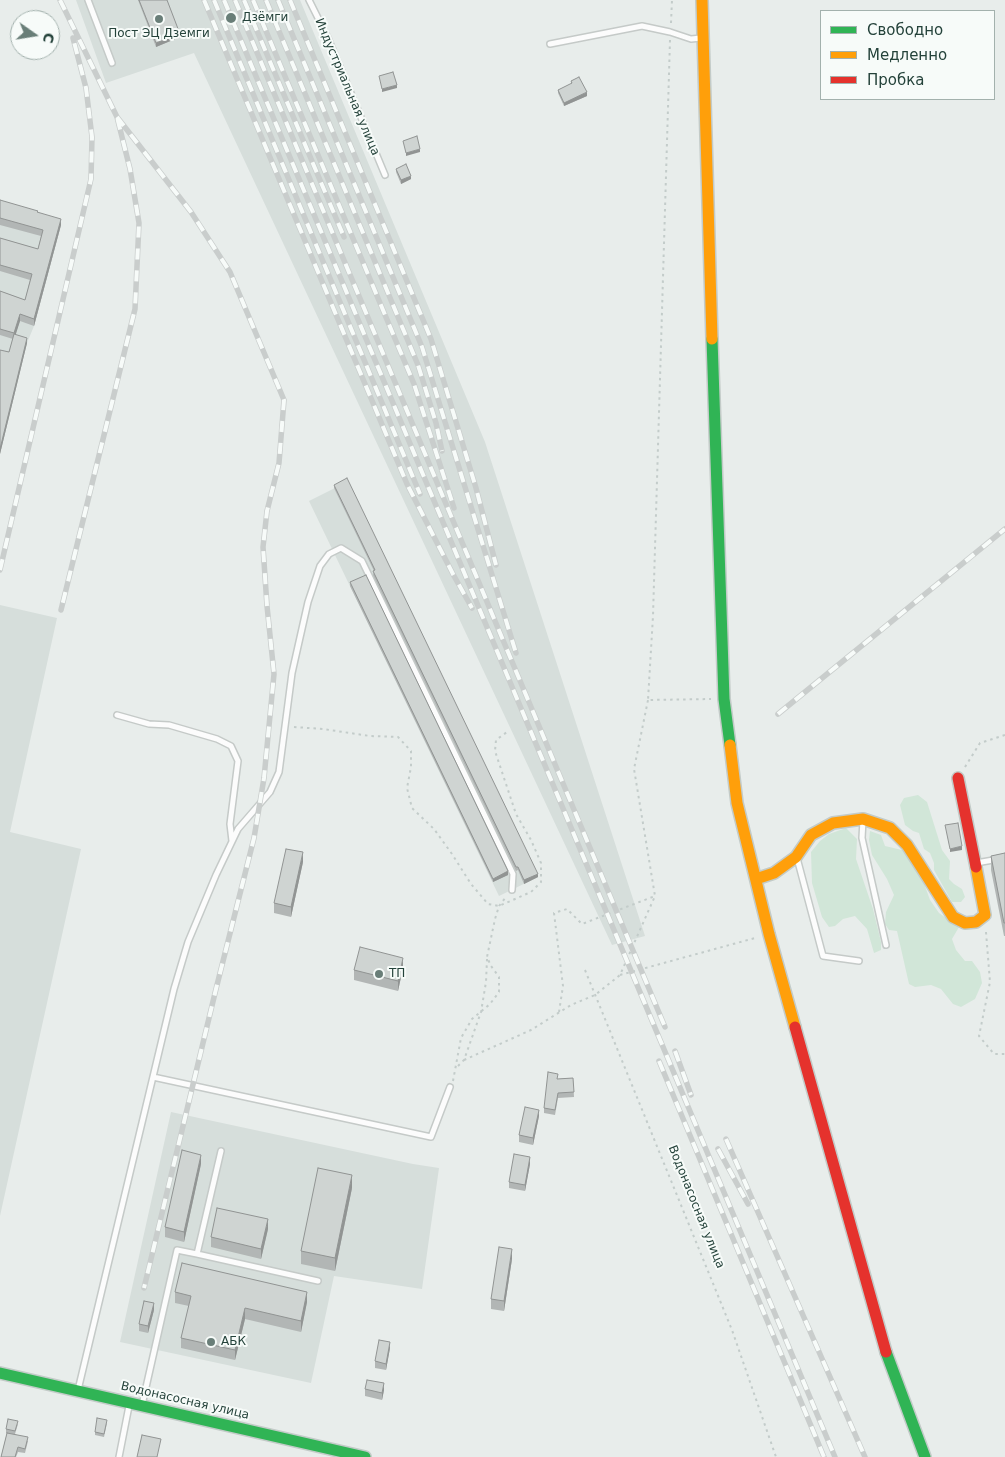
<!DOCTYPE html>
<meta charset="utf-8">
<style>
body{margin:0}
#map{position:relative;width:1005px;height:1457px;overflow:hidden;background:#e8edeb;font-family:"DejaVu Sans",sans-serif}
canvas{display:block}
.legend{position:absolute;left:820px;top:10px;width:175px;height:90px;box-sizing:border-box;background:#f7fbf9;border:1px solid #a3b1ad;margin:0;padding:6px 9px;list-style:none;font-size:15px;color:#24423a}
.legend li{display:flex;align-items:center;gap:10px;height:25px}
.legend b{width:25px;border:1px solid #a3b1ad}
.north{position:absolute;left:10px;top:10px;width:50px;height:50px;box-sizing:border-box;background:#f7fbf9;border:1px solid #a3b1ad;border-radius:50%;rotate:103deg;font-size:14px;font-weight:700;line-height:20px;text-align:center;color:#24423a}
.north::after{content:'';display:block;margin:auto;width:18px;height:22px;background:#697e78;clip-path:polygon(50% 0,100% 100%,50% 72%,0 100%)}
</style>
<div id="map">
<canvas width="1005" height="1457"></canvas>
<ul class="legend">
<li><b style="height:6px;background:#30b455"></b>Свободно</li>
<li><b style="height:6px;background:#ff9f0a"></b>Медленно</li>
<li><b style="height:6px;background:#e5322d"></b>Пробка</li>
</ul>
<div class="north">С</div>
</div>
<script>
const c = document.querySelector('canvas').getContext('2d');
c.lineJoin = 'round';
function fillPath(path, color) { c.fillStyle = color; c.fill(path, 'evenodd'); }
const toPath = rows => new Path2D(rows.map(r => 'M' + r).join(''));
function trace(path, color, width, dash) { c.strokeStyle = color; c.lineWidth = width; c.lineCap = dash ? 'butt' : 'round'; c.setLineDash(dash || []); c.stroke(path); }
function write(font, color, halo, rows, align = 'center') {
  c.font = font + ' "DejaVu Sans",sans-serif'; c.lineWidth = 4; c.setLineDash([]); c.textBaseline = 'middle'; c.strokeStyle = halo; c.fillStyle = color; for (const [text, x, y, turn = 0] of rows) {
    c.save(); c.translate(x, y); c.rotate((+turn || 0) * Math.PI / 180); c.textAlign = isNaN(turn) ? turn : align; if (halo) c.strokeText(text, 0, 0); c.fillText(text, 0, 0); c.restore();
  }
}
fillPath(toPath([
 [76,0,300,0,485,442,645,936,612,945,194,53,106,83],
 [0,207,61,225,34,326,27,343,0,454],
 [347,482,538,877,499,896,309,501],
 [0,605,57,618,10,832,81,849,0,1216],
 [171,1112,413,1164,439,1168,422,1289,334,1276,311,1383,120,1342]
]), '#d6dedb');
fillPath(toPath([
 [918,795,927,802,942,850,950,861,949,879,954,884,962,889,965,897,961,902,952,902,934,870,934,863,930,853,924,849,919,833,913,831,905,825,900,805,904,798],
 [846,828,857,839,856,859,873,909,881,942,881,950,874,953,867,929,855,916,843,919,835,926,829,927,822,917,812,883,811,852,820,841,829,834],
 [870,831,881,835,885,846,902,850,921,875,930,900,939,913,959,927,952,939,956,950,965,961,972,961,980,972,982,983,975,999,961,1007,953,1004,941,989,931,985,915,987,909,984,897,931,889,930,885,924,886,912,894,895,887,879,872,855,869,840]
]), '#d1e6d8');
const lane = toPath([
 [88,0,112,63],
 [309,0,328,38,385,175],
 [550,44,642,26,670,32,691,39,701,38],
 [117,715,149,724,169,725,217,739,231,746,238,761,230,824,232,841],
 [863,820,862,838,886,945],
 [797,858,823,956,859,961],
 [976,863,1005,858],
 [153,1077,431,1137,450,1087],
 [197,1254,318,1281],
 [78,1390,174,989,188,942,216,875,238,829,270,792,279,772,292,673,308,602,320,566,329,554,341,548,362,561,513,874,512,890],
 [142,1405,177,1250,197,1254,221,1151],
 [119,1457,129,1406]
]);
const fast = toPath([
 [712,339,724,699,730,745],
 [886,1352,925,1457],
 [0,1373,365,1457]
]);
const slow = toPath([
 [702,0,712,339],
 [730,745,737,803,769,934,795,1027],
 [756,879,774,873,796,857,811,835,833,823,863,819,890,828,907,845,953,917,965,923,976,922,985,915,976,867]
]);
const jam = toPath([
 [958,778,976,867],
 [795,1027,886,1352]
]);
trace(lane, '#c5cac8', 8);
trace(fast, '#c3cbc8', 14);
trace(slow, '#c3cbc8', 14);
trace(jam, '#c3cbc8', 14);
trace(toPath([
 [671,23,672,0],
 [670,40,653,616,648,700,711,699],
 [294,727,323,729,370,736,398,737,411,751,411,767,407,788,412,808,434,829,452,854,471,884,488,904,499,906,531,892,541,882,541,863,531,840,516,814,495,751,496,740,507,732],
 [965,767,980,743,1005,735],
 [986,932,990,982,979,1036,994,1054,1005,1054],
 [585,970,732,1330,776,1457],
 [620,975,755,938],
 [559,1012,563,986,554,913,567,909,582,924,655,896],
 [464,1060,531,1030,571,1005,595,995,620,975,655,896,634,769,648,700],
 [458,1066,464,1060,481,1012,486,982,487,959],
 [453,1081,461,1038,472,1019,490,1004,499,992,499,977,491,966,487,957,495,919,499,906,506,897]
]), '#c3ccca', 2, [2.5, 4]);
trace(lane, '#fcfcfc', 5);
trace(fast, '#30b455', 11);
trace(slow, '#ff9f0a', 11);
trace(jam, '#e5322d', 11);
const rail = toPath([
 [60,0,117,117,130,169,139,223,135,309,61,610],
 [204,0,407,484,454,576,472,608],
 [214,0,420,494],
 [224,0,835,1457],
 [235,0,665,1027],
 [244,0,344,237],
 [253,0,414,384,454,508],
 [266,0,418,365,436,423,442,451],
 [278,0,422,347,516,653],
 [290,0,431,339,476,488,496,565],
 [117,117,191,212,230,272,284,400,279,463,267,511,263,547,267,606,274,674,264,778,254,838,216,989,144,1288],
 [0,570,91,179,92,137,86,88,73,38],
 [778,714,1005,529],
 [675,1051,691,1095],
 [659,1061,824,1457],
 [726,1139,865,1457],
 [718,1149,748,1204]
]);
trace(rail, '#c9cdcc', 5.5);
trace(rail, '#f7fbf9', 4, [11]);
fillPath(toPath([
 [138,0,167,0,180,37,156,47],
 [571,81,587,96,564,106,558,93,558,90,571,84],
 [396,169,411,179,401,184,396,172],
 [0,200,38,213,61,225,34,326,20,321,15,335,27,343,0,454,0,350,9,352,13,339,0,335,0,291,25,300,30,280,0,271,0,238,38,249,41,236,0,225],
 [334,485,538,877,524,884,518,870,516,871,373,575,374,571,334,488],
 [350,582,508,875,493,882,350,586],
 [1005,853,1005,936,1004,936,991,870,991,856],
 [303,862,291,917,274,913,274,903],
 [403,968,398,991,354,980,354,970],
 [573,1078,574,1097,558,1098,555,1115,544,1113,544,1108,558,1079],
 [539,1116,533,1145,519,1142,519,1135],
 [201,1164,184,1242,165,1237,165,1227],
 [530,1164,525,1191,509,1188,509,1182],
 [352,1188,335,1271,301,1264,301,1251],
 [268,1229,261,1259,211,1247,211,1237],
 [512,1259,504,1311,491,1309,491,1299],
 [175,1292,307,1302,301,1332,245,1319,235,1360,181,1348,181,1338,189,1306,175,1303],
 [154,1310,148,1333,139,1331,139,1324],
 [390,1348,386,1370,375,1368,375,1361],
 [365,1389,384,1390,382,1400,365,1396],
 [107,1423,104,1437,95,1435,95,1432],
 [18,1424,15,1434,28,1441,25,1453,18,1452,16,1457,1,1457,7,1433,6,1433,6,1429]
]), '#b2b6b5');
fillPath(toPath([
 [180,34,180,37,156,47,156,43],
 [397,85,397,88,382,92,382,89],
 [587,92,587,96,564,106,564,103],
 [420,149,420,152,406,156,406,153],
 [411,176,411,179,401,184,401,180],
 [61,219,61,225,34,326,34,319],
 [20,314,20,321,14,340,14,333],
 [27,338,27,343,0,454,0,449],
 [962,846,962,850,950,852,950,849],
 [303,852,303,862,291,917,291,907],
 [508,871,508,875,493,882,493,879],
 [538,874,538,877,524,884,524,880],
 [403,958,403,968,398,991,398,981],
 [539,1110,539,1116,533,1145,533,1138],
 [201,1155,201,1164,184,1242,184,1232],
 [530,1157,530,1164,525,1191,525,1185],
 [352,1175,352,1188,335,1271,335,1258],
 [268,1219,268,1229,261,1259,261,1249],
 [512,1249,512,1259,504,1311,504,1301],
 [307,1292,307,1302,301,1332,301,1321],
 [154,1303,154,1310,148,1333,148,1326],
 [245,1308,245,1319,235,1360,235,1350],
 [390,1342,390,1348,386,1370,386,1364],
 [384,1383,384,1390,382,1400,382,1393]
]), '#919493');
const building = toPath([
 [139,0,167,0,180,34,156,43,139,0],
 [393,72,397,85,382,89,379,76,393,72],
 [579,77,587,92,564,103,558,90,572,83,571,81,579,77],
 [417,136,420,149,406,153,403,141,417,136],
 [406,164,411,176,401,180,396,169,406,164],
 [0,200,38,211,37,212,61,219,34,319,20,314,14,333,0,329,0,291,25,300,32,274,0,265,0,238,38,249,43,230,0,218,0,200],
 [14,334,27,338,0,449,0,350,9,352,14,334],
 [347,478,538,874,524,880,518,867,516,867,373,571,375,570,334,485,347,478],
 [366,575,508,871,493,879,350,582,366,575],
 [958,823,962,846,950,849,945,825,958,823],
 [286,849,303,852,291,907,274,903,286,849],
 [1005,853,1005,923,1004,923,991,856,1005,853],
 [360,947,403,958,398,981,354,970,360,947],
 [548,1072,558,1074,557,1079,573,1078,574,1092,558,1093,555,1110,544,1108,548,1072],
 [525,1107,539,1110,533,1138,519,1135,525,1107],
 [182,1150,201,1155,184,1232,165,1227,182,1150],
 [514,1154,530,1157,525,1185,509,1182,514,1154],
 [318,1168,352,1175,335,1258,301,1251,318,1168],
 [217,1208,268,1219,261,1249,211,1237,217,1208],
 [499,1247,512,1249,504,1301,491,1299,499,1247],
 [182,1263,307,1292,301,1321,245,1308,235,1350,181,1338,191,1296,175,1292,182,1263],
 [144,1301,154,1303,148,1326,139,1324,144,1301],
 [379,1340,390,1342,386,1364,375,1361,379,1340],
 [367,1380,384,1383,382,1393,365,1389,367,1380],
 [97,1418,107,1420,104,1434,95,1432,97,1418],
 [8,1419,18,1421,15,1431,6,1429,8,1419],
 [7,1433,28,1437,25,1449,18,1447,15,1457,1,1457,7,1433],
 [142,1435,161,1439,157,1457,137,1457,142,1435]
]);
fillPath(building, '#cfd4d2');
trace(building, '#919493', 1);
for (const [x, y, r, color] of [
 [231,18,6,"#697e78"],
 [159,19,5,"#697e78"],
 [379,974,5,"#697e78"],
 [211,1342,5,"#697e78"]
]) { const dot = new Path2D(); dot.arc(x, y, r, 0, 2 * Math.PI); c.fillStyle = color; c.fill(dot); trace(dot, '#f7fbf9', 2); }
write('12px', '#24423a', '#f7fbf9', [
 ["Дзёмги",242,18],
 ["Пост ЭЦ Дземги",159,34,"center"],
 ["ТП",389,974],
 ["АБК",221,1342]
], 'left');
write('12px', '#24423a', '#f7fbf9', [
 ["Индустриальная улица",347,87,67],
 ["Водонасосная улица",696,1207,68],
 ["Водонасосная улица",185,1401,13]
]);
</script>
